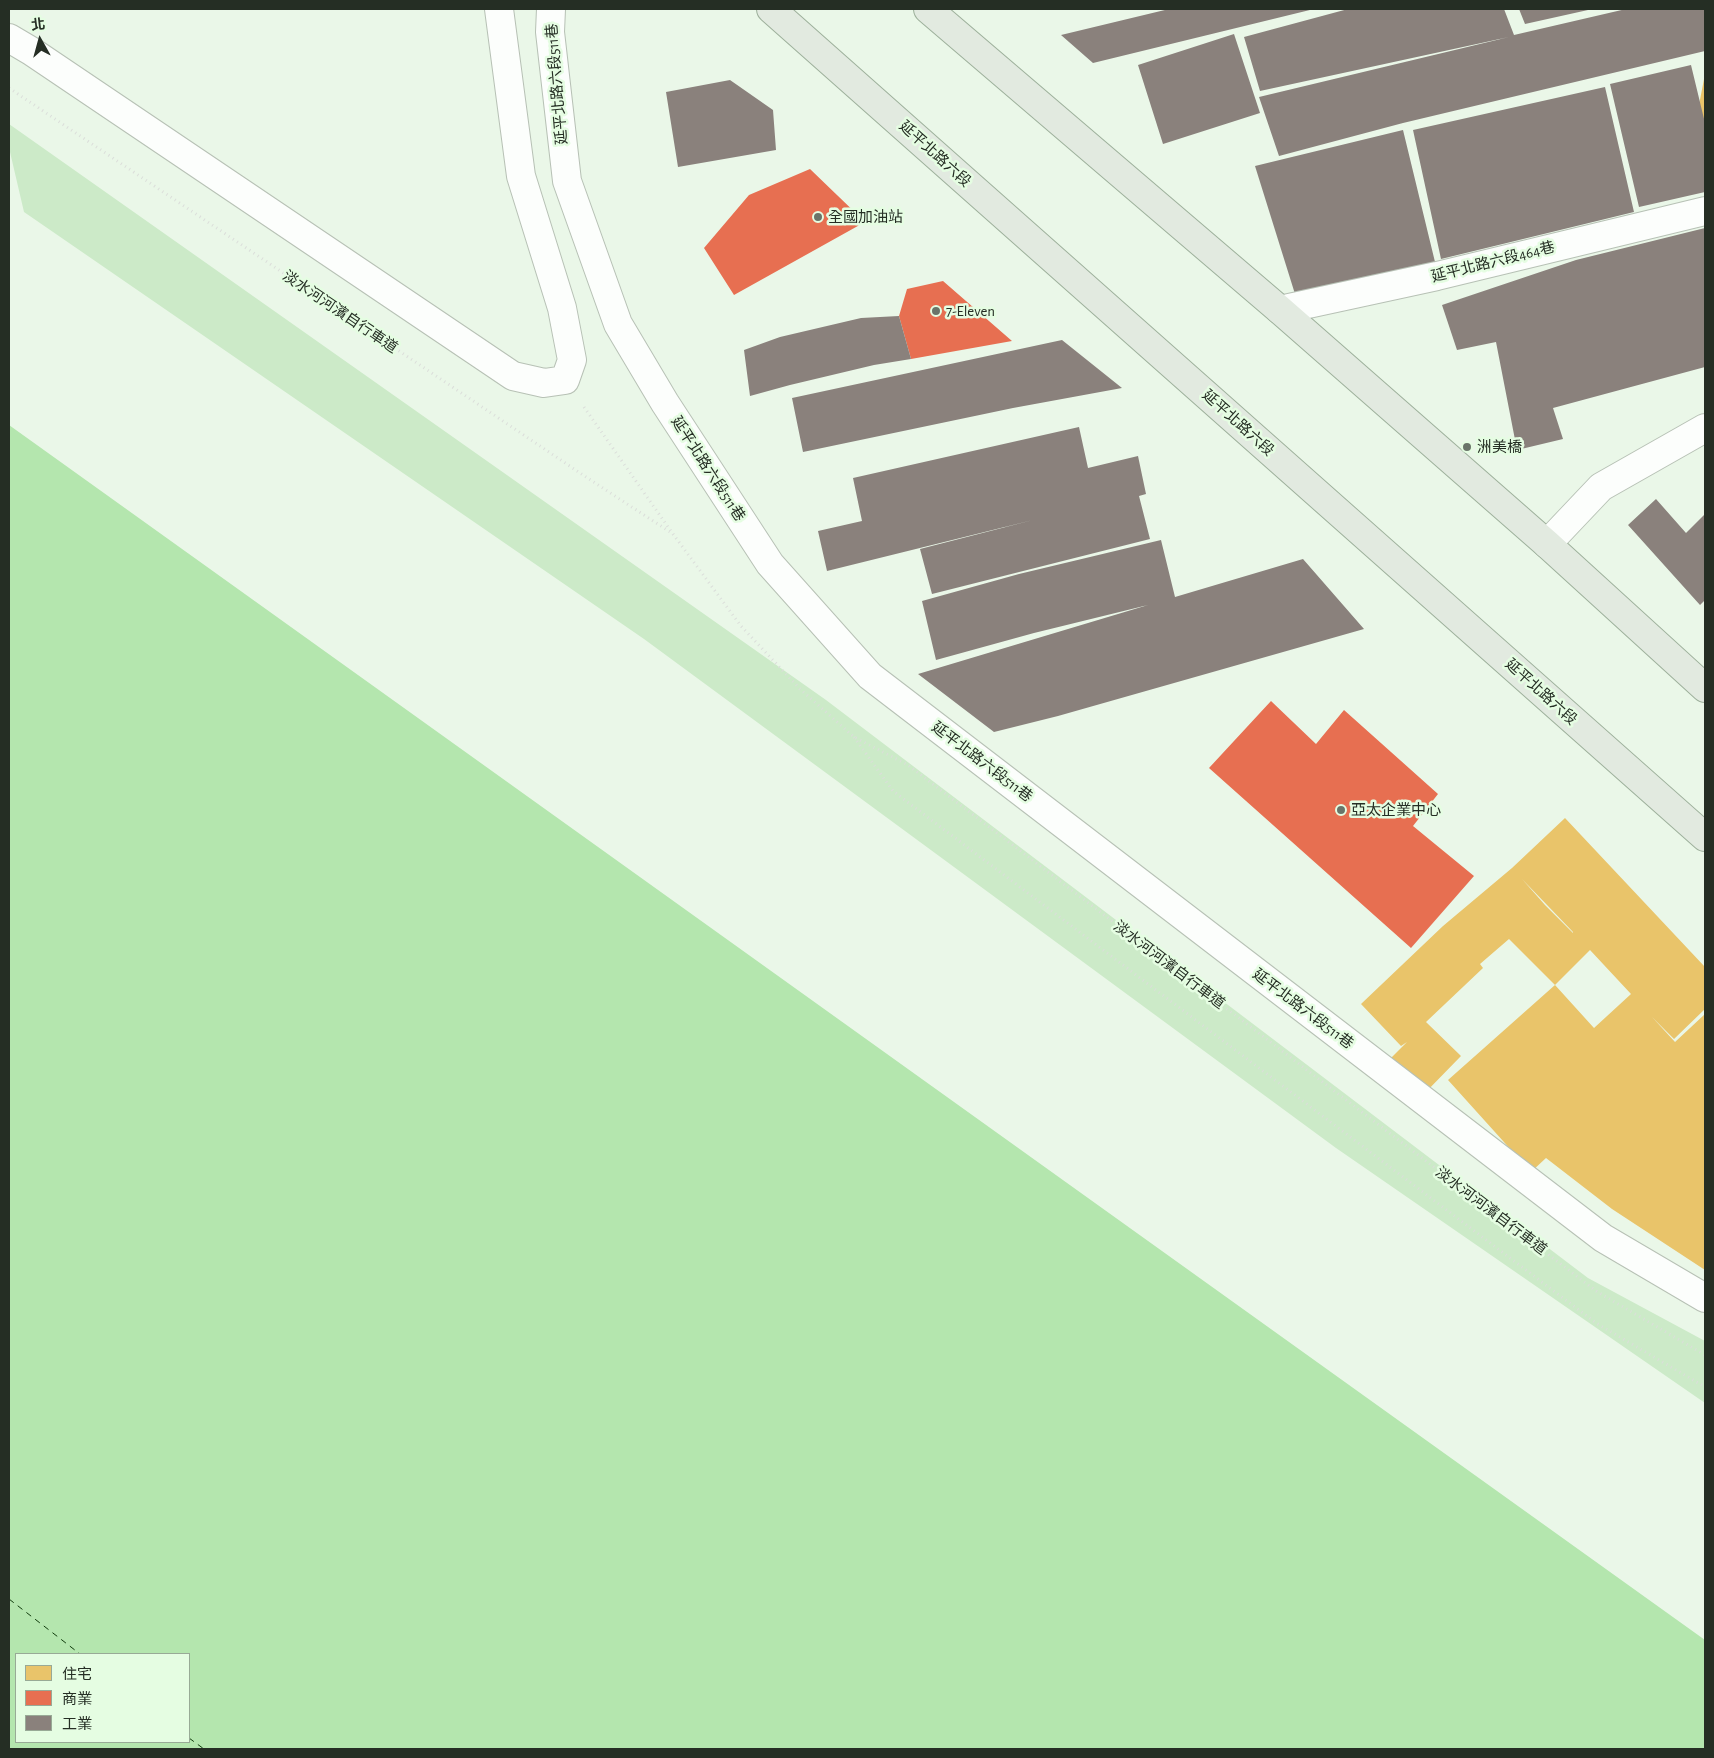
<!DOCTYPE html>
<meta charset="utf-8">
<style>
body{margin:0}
#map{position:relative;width:1714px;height:1758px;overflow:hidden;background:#eaf7e8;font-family:"Alegreya Sans","Noto Sans TC",sans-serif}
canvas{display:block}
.frame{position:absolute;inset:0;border:10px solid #252e24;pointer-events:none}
.legend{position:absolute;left:15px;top:1653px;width:175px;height:90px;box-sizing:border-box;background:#e5fde2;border:1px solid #98aa96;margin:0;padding:6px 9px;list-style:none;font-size:15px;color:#252e24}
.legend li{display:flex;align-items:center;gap:10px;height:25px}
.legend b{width:25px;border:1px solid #98aa96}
.north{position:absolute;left:15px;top:15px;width:50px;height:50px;-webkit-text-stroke:4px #e5fde2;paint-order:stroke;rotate:353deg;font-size:14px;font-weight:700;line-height:20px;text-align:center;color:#252e24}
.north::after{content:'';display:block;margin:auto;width:18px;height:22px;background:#252e24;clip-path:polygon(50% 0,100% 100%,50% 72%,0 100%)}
</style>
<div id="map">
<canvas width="1714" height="1758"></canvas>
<div class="frame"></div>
<ul class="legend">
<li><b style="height:14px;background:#e9c46a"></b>住宅</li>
<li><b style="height:14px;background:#e76f51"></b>商業</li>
<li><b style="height:14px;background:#8a817c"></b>工業</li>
</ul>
<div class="north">北</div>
</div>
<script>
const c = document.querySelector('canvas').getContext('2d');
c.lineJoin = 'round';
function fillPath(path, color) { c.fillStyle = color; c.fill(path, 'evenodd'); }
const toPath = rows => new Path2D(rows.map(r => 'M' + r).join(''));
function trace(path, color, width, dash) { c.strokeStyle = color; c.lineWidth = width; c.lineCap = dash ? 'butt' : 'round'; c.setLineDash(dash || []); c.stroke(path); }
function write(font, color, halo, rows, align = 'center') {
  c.font = font + ' "Alegreya Sans","Noto Sans TC",sans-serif'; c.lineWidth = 5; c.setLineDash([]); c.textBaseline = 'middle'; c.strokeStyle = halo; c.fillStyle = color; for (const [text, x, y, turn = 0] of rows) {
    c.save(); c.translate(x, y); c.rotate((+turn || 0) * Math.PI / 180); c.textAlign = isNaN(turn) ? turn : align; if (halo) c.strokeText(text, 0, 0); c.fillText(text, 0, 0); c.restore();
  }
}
fillPath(toPath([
 [9,124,826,700,1588,1278,1705,1341,1705,1403,1336,1148,644,639,24,212,10,152,9,151]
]), '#cceac8');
fillPath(toPath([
 [9,425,1705,1640,1705,1749,9,1749],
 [16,1654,189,1654,189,1742,16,1742]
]), '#b4e6ae');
fillPath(toPath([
 [1704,79,1705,180,1683,188],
 [1565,818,1705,967,1705,1009,1674,1039,1652,1017,1675,1042,1705,1014,1705,1270,1612,1209,1546,1158,1531,1172,1448,1080,1555,985,1594,1028,1631,994,1590,950,1555,985,1509,939,1480,964,1483,968,1426,1022,1461,1056,1422,1096,1387,1062,1407,1042,1401,1046,1361,1004,1443,926,1512,868],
 [1522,879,1573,932,1573,933,1545,905]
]), '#e9c46a');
fillPath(toPath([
 [810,169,865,222,734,295,704,248,749,195],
 [943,281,1012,341,911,359,899,316,907,289],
 [1271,701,1316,744,1344,710,1438,794,1413,826,1474,876,1411,948,1209,768]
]), '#e76f51');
fillPath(toPath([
 [1169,9,1314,9,1093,63,1061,35],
 [1348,9,1504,9,1514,35,1626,9,1705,9,1705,51,1403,123,1279,156,1259,97,1509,37,1260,91,1244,37],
 [1519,9,1588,9,1588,10,1525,24],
 [1234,34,1260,113,1163,144,1138,65],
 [1691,65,1705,123,1705,192,1639,207,1610,84],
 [730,80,773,110,776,150,678,167,666,92],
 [1605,87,1634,212,1441,259,1413,130],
 [1403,130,1435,262,1295,294,1255,166],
 [1705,228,1705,367,1553,408,1563,439,1517,450,1496,342,1457,350,1442,305,1576,260],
 [899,316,911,359,874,365,790,385,750,396,744,350,780,337,861,318],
 [1062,340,1122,388,1013,408,803,452,792,398],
 [1079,427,1088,468,1138,456,1146,494,1139,496,1150,539,932,594,920,549,1033,520,827,571,818,531,862,521,853,478],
 [1656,499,1686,533,1705,514,1705,600,1700,605,1628,525],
 [1161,540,1175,597,1303,559,1364,629,1058,716,994,732,918,674,1148,605,1034,633,936,660,922,601,1019,574]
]), '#8a817c');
trace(toPath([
 [9,1599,80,1654],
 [189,1738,204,1749]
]), '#113c0d', 1, [6, 5]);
const minor = toPath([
 [551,9,550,32,567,181,618,324,665,403,770,564,870,676,1603,1238,1705,1298],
 [9,38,31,51,513,376,544,383,565,380,572,360,562,308,521,176,499,9],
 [1280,310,1437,276,1705,211],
 [1547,544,1601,487,1705,428]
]);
const major = toPath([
 [771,9,1705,837],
 [928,9,1280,310,1547,544,1705,688]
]);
trace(minor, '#b7c1b5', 30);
trace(major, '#9db09b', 30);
trace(toPath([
 [9,88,583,475,670,532],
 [584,407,673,534,741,626,800,689,854,737,908,765,1596,1291,1705,1355],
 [854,737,893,791,1596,1323,1705,1387]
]), '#dbdeda', 3, [1, 4]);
trace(minor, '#fcfefc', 28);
trace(major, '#e2eae0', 28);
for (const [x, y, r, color] of [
 [818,217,5,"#6a7469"],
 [936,311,5,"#6a7469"],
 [1467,447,5,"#6a7469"],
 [1341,810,5,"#6a7469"]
]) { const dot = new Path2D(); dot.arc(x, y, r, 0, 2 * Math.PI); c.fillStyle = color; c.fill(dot); trace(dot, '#e5fde2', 2); }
write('15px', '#252e24', '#e5fde2', [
 ["延平北路六段511巷",557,84,-95],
 ["延平北路六段",935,154,42],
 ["延平北路六段464巷",1493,262,-14],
 ["淡水河河濱自行車道",340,312,34],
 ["延平北路六段",1238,423,42],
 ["延平北路六段511巷",708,469,57],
 ["延平北路六段",1541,692,42],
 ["延平北路六段511巷",982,762,37],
 ["淡水河河濱自行車道",1169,965,37],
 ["延平北路六段511巷",1303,1009,37],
 ["淡水河河濱自行車道",1491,1211,37]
]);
write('15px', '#252e24', '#e5fde2', [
 ["全國加油站",828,217],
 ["7-Eleven",946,311],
 ["洲美橋",1477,447],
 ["亞太企業中心",1351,810]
], 'left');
</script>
